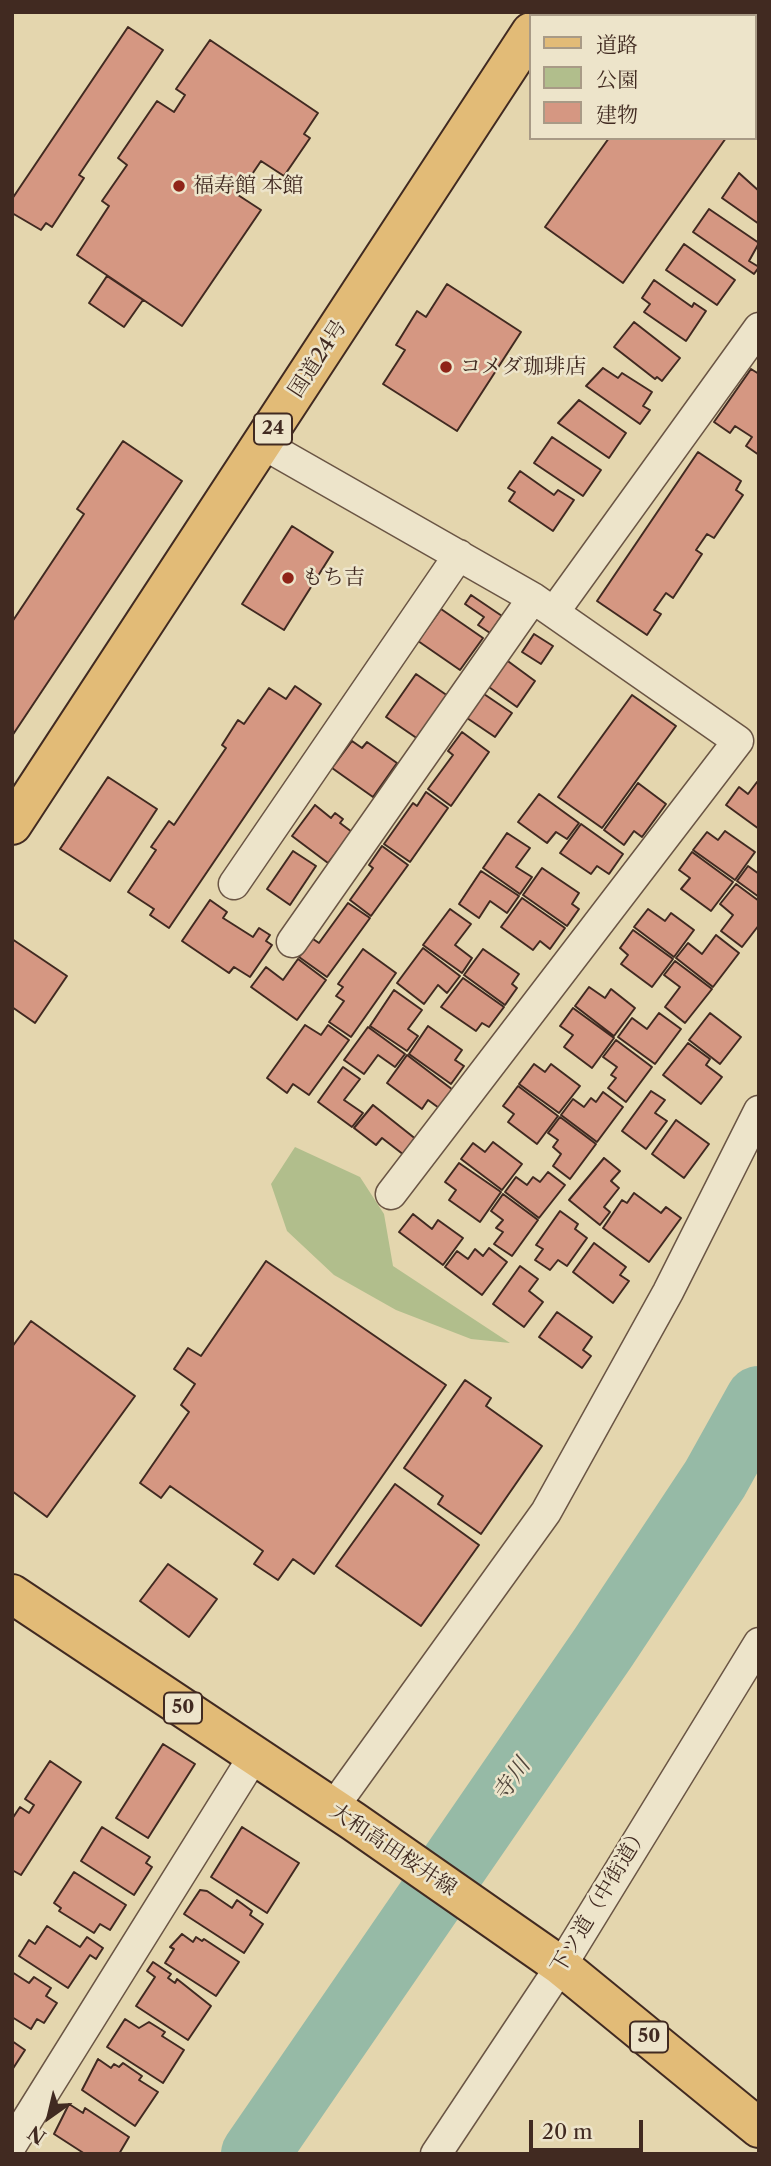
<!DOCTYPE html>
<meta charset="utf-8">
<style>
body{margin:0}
#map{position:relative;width:771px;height:2166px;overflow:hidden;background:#e4d6ae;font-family:"Libre Caslon Text","Noto Serif JP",serif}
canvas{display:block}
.frame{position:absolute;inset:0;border:14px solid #412a21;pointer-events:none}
.legend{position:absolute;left:529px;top:14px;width:228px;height:126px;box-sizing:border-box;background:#ede4ca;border:2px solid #a89a86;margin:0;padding:9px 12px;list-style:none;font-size:21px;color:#412a21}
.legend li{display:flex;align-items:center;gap:14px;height:35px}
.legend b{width:35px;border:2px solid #a89a86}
.north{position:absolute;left:14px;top:2082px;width:70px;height:70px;-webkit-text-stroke:5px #ede4ca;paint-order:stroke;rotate:214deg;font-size:19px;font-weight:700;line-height:28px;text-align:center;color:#412a21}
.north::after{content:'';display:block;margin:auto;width:24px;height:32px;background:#412a21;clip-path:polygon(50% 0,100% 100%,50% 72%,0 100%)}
.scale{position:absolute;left:529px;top:2120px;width:114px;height:32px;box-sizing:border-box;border:4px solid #412a21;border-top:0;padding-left:9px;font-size:21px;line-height:24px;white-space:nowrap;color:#412a21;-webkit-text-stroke:5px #ede4ca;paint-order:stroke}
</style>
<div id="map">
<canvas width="771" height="2166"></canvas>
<div class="frame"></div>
<ul class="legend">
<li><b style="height:9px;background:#e2bb77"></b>道路</li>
<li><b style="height:19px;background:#b1be8c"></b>公園</li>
<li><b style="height:19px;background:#d59782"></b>建物</li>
</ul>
<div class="north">N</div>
<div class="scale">20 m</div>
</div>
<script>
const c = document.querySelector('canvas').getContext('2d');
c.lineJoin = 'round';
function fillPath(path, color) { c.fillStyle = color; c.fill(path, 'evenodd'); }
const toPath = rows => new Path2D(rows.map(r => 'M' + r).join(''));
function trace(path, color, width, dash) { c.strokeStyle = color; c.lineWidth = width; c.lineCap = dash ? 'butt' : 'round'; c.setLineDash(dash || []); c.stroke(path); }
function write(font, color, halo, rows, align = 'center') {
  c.font = font + ' "Libre Caslon Text","Noto Serif JP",serif'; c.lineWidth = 5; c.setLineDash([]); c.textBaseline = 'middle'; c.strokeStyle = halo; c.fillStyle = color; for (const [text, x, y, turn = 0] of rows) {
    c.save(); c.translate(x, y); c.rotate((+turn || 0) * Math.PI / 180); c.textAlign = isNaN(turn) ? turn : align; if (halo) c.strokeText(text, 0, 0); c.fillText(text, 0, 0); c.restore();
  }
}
fillPath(toPath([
 [295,1147,360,1177,384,1214,393,1266,510,1343,471,1339,396,1310,334,1275,287,1231,271,1184]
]), '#b1be8c');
trace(toPath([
 [255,2154,603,1648,715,1479,759,1400]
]), '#96baa6', 68);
const building = toPath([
 [128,27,163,50,79,175,84,178,52,227,46,223,41,230,12,213,12,199,128,27],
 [210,40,318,113,304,134,310,138,284,176,261,161,238,195,261,210,182,326,77,255,109,206,102,201,127,165,118,158,157,101,174,112,185,95,176,89,210,40],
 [755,54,759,56,759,93,755,98,755,54],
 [609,138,726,138,623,283,545,227,609,138],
 [739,173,759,191,759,224,722,198,739,173],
 [709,209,759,243,749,261,759,267,754,274,693,232,709,209],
 [684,244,735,280,717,305,666,270,684,244],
 [107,276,143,300,124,327,89,303,107,276],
 [654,280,692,307,694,303,706,311,686,341,644,312,650,304,642,298,654,280],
 [447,284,521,332,457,431,383,384,405,350,396,345,417,311,426,317,447,284],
 [634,322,680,358,662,381,657,377,655,379,614,347,634,322],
 [603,368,618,378,622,373,652,392,643,406,650,410,640,424,586,386,603,368],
 [751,369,759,374,759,455,746,446,752,437,735,426,730,433,714,422,751,369],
 [579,400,626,433,609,458,558,423,579,400],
 [552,437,601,470,583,496,534,463,552,437],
 [123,441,182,481,12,736,12,622,84,514,77,509,123,441],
 [698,452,741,481,736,490,743,495,714,538,707,534,696,550,702,554,673,598,666,593,654,610,661,614,647,635,597,601,698,452],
 [520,471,554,495,558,490,574,500,553,531,509,501,515,492,508,488,520,471],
 [292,526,333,552,284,630,242,604,292,526],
 [471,595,502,616,490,633,478,625,484,617,465,604,471,595],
 [441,609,483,638,460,670,418,641,441,609],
 [534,634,553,646,541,664,522,652,534,634],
 [505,659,535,681,517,707,486,685,505,659],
 [416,674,448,696,418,739,386,717,416,674],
 [295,686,321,704,169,928,150,915,154,909,128,892,156,850,151,847,169,821,174,825,226,748,222,745,238,720,244,724,269,688,286,699,295,686],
 [481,692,512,713,495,737,464,716,481,692],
 [632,695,676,726,602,828,558,797,632,695],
 [462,732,489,752,451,806,428,789,453,755,448,751,462,732],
 [352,741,362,748,367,742,397,763,373,797,332,768,352,741],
 [108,777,157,809,110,881,60,849,108,777],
 [757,782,759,783,759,829,726,805,739,787,748,794,757,782],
 [638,783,666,804,642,837,634,831,624,845,604,830,638,783],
 [426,792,448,808,410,862,384,844,413,803,417,806,426,792],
 [539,794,579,823,567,839,556,832,547,843,518,822,539,794],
 [315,805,331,818,335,813,343,819,340,823,352,832,328,863,292,836,315,805],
 [581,824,623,854,609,874,597,866,591,874,560,853,581,824],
 [725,831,755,852,735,880,693,850,707,832,718,840,725,831],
 [507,833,530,848,516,867,532,877,520,894,483,868,507,833],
 [382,846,408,865,371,916,350,900,373,868,369,865,382,846],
 [293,851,316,866,290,905,267,889,293,851],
 [692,852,733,882,711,911,681,889,690,878,679,870,692,852],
 [748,866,759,874,759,897,737,881,748,866],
 [542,868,579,893,572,904,579,909,567,926,523,895,542,868],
 [481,871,519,896,507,913,490,901,479,918,459,904,481,871],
 [736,884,759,901,759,925,742,947,721,931,733,915,720,904,736,884],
 [522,898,565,928,550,949,540,941,533,950,501,927,522,898],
 [210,900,227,912,223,918,253,937,259,928,270,935,266,941,272,945,250,977,234,967,229,973,182,941,210,900],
 [348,903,370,918,327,977,299,957,313,939,319,943,348,903],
 [450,909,471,924,455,945,472,958,462,973,423,945,450,909],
 [648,909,665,921,671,913,694,930,674,957,634,927,648,909],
 [633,930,673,959,652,987,621,964,628,955,620,948,633,930],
 [716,935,739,953,713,987,676,958,688,943,702,954,716,935],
 [12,939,67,976,35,1023,12,1007,12,939],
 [423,948,460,976,447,993,438,985,424,1004,397,983,423,948],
 [363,949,396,973,351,1037,329,1022,344,1001,336,996,343,987,338,984,363,949],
 [483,949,519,974,512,984,517,988,505,1005,464,975,483,949],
 [298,959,326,980,297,1020,251,987,266,967,283,980,298,959],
 [675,961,712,989,685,1023,665,1007,680,987,664,975,675,961],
 [463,978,504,1007,489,1027,482,1023,476,1031,441,1007,463,978],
 [589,987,605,998,611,989,635,1008,614,1036,575,1006,589,987],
 [394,990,422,1010,408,1029,418,1036,407,1051,370,1026,394,990],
 [573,1008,614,1038,592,1068,564,1047,573,1035,560,1026,573,1008],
 [659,1013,681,1029,655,1064,618,1037,632,1018,647,1029,659,1013],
 [710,1013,741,1037,720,1064,689,1040,710,1013],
 [305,1025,321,1035,328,1025,349,1040,309,1095,293,1084,287,1093,267,1078,305,1025],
 [428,1026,462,1050,455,1060,464,1066,451,1084,409,1054,428,1026],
 [368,1027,405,1054,395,1067,378,1055,364,1074,344,1060,368,1027],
 [616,1040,652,1067,626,1102,608,1088,616,1078,611,1075,617,1067,603,1057,616,1040],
 [688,1043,710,1059,706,1065,722,1077,701,1104,663,1075,688,1043],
 [407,1055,453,1090,439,1108,428,1100,422,1109,387,1083,407,1055],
 [534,1064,545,1072,551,1064,580,1086,559,1113,519,1084,534,1064],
 [343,1067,360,1079,344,1100,363,1113,352,1127,318,1102,343,1067],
 [518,1086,558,1116,537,1144,508,1122,514,1114,503,1106,518,1086],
 [651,1091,665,1100,655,1113,667,1121,646,1149,622,1131,651,1091],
 [603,1092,623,1107,597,1142,561,1115,573,1099,584,1107,591,1098,596,1102,603,1092],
 [373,1105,417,1140,404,1155,382,1138,376,1145,354,1128,373,1105],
 [560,1117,596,1144,570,1179,553,1166,561,1154,553,1147,558,1140,548,1133,560,1117],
 [676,1120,709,1144,684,1178,652,1154,676,1120],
 [493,1142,522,1164,502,1190,461,1159,473,1143,485,1152,493,1142],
 [604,1158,620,1171,611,1181,619,1188,604,1207,610,1212,600,1225,569,1200,604,1158],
 [459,1163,501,1192,480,1222,449,1200,456,1190,445,1182,459,1163],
 [548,1172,565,1185,539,1218,505,1192,516,1177,527,1185,533,1177,540,1182,548,1172],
 [634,1193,661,1213,666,1207,681,1218,649,1262,603,1228,622,1200,627,1203,634,1193],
 [503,1194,538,1220,512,1256,494,1244,503,1232,496,1228,503,1220,491,1211,503,1194],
 [560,1211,578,1224,575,1229,587,1238,567,1266,558,1260,550,1270,535,1260,543,1249,536,1245,560,1211],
 [413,1214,432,1229,438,1220,463,1238,443,1265,399,1232,413,1214],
 [594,1243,626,1267,620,1275,629,1281,613,1303,573,1272,594,1243],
 [489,1248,507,1262,482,1295,445,1267,457,1251,468,1259,475,1249,483,1256,489,1248],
 [266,1261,446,1385,314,1574,293,1559,278,1580,254,1564,263,1551,170,1486,161,1498,140,1483,189,1412,181,1405,195,1384,174,1369,188,1348,201,1356,266,1261],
 [520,1266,538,1279,529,1291,543,1302,524,1327,493,1304,520,1266],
 [557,1312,592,1337,583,1350,591,1356,582,1368,539,1337,557,1312],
 [31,1321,135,1396,47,1517,12,1491,12,1347,31,1321],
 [465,1380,491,1398,486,1406,542,1446,481,1534,438,1504,443,1496,404,1468,465,1380],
 [395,1484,479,1545,421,1626,336,1566,395,1484],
 [168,1564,217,1599,189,1637,140,1601,168,1564],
 [163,1744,195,1764,148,1838,116,1818,163,1744],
 [50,1761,81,1782,21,1875,12,1870,12,1819,20,1807,29,1813,34,1805,25,1799,50,1761],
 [102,1827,150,1857,146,1863,152,1867,134,1895,81,1861,102,1827],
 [242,1827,299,1863,267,1913,211,1877,242,1827],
 [74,1872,126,1905,110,1930,100,1924,94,1933,59,1911,61,1908,54,1903,74,1872],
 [200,1890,207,1891,232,1908,237,1900,252,1911,250,1915,263,1924,244,1953,184,1914,200,1890],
 [47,1926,80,1947,87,1937,103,1948,96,1959,90,1955,68,1988,19,1956,29,1940,35,1944,47,1926],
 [182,1934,193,1942,196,1937,202,1941,204,1939,239,1962,216,1996,165,1963,174,1949,170,1947,182,1934],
 [153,1962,171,1974,168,1978,175,1983,177,1979,211,2006,188,2040,136,2006,155,1977,147,1971,153,1962],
 [12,1972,29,1983,34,1977,51,1988,46,1996,57,2003,44,2023,37,2019,31,2029,12,2017,12,1972],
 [125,2019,139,2028,149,2022,165,2032,162,2036,184,2050,163,2083,107,2047,125,2019],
 [12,2041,25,2050,12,2070,12,2041],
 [98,2059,111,2068,114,2064,119,2067,123,2063,142,2076,139,2080,158,2092,135,2126,82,2090,98,2059],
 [69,2104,83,2113,85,2108,129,2137,119,2154,85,2154,54,2134,69,2104]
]);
fillPath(building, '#d59782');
trace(building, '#412a21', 2);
const street = toPath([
 [263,444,533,598,738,741,391,1194],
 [554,612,759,328],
 [234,884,459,555],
 [292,942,533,598],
 [332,1809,546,1512,668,1292,759,1111],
 [12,2144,254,1756],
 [436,2154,561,1966,759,1643]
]);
const primary = toPath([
 [12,1594,353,1821,561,1966,759,2128]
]);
const highway = toPath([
 [12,825,531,32]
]);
trace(street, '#6a5544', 33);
trace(primary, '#412a21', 42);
trace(highway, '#412a21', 42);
trace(street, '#ede4ca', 30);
trace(primary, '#e2bb77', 38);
trace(highway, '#e2bb77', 38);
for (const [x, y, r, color] of [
 [179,186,7,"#8f2418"],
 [446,367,7,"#8f2418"],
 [288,578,7,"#8f2418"]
]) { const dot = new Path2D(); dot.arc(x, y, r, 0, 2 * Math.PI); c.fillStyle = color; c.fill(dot); trace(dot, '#ede4ca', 2.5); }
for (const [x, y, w] of [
 [273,429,38],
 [183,1708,38],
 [649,2037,38]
]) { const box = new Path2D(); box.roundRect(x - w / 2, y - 15.5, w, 31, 5); c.fillStyle = '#ede4ca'; c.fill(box); trace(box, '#412a21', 2); }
write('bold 19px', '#412a21', null, [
 ["24",273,429],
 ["50",183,1708],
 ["50",649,2037]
]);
write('21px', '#412a21', '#ede4ca', [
 ["福寿館 本館",193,186],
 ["コメダ珈琲店",460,367],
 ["もち吉",302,578]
], 'left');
write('21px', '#412a21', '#ede4ca', [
 ["国道24号",318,359,-57],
 ["大和高田桜井線",393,1850,34],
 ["下ツ道（中街道）",600,1900,-59]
]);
write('italic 23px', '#52473c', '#ede4ca', [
 ["寺川",512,1780,-55]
]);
</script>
